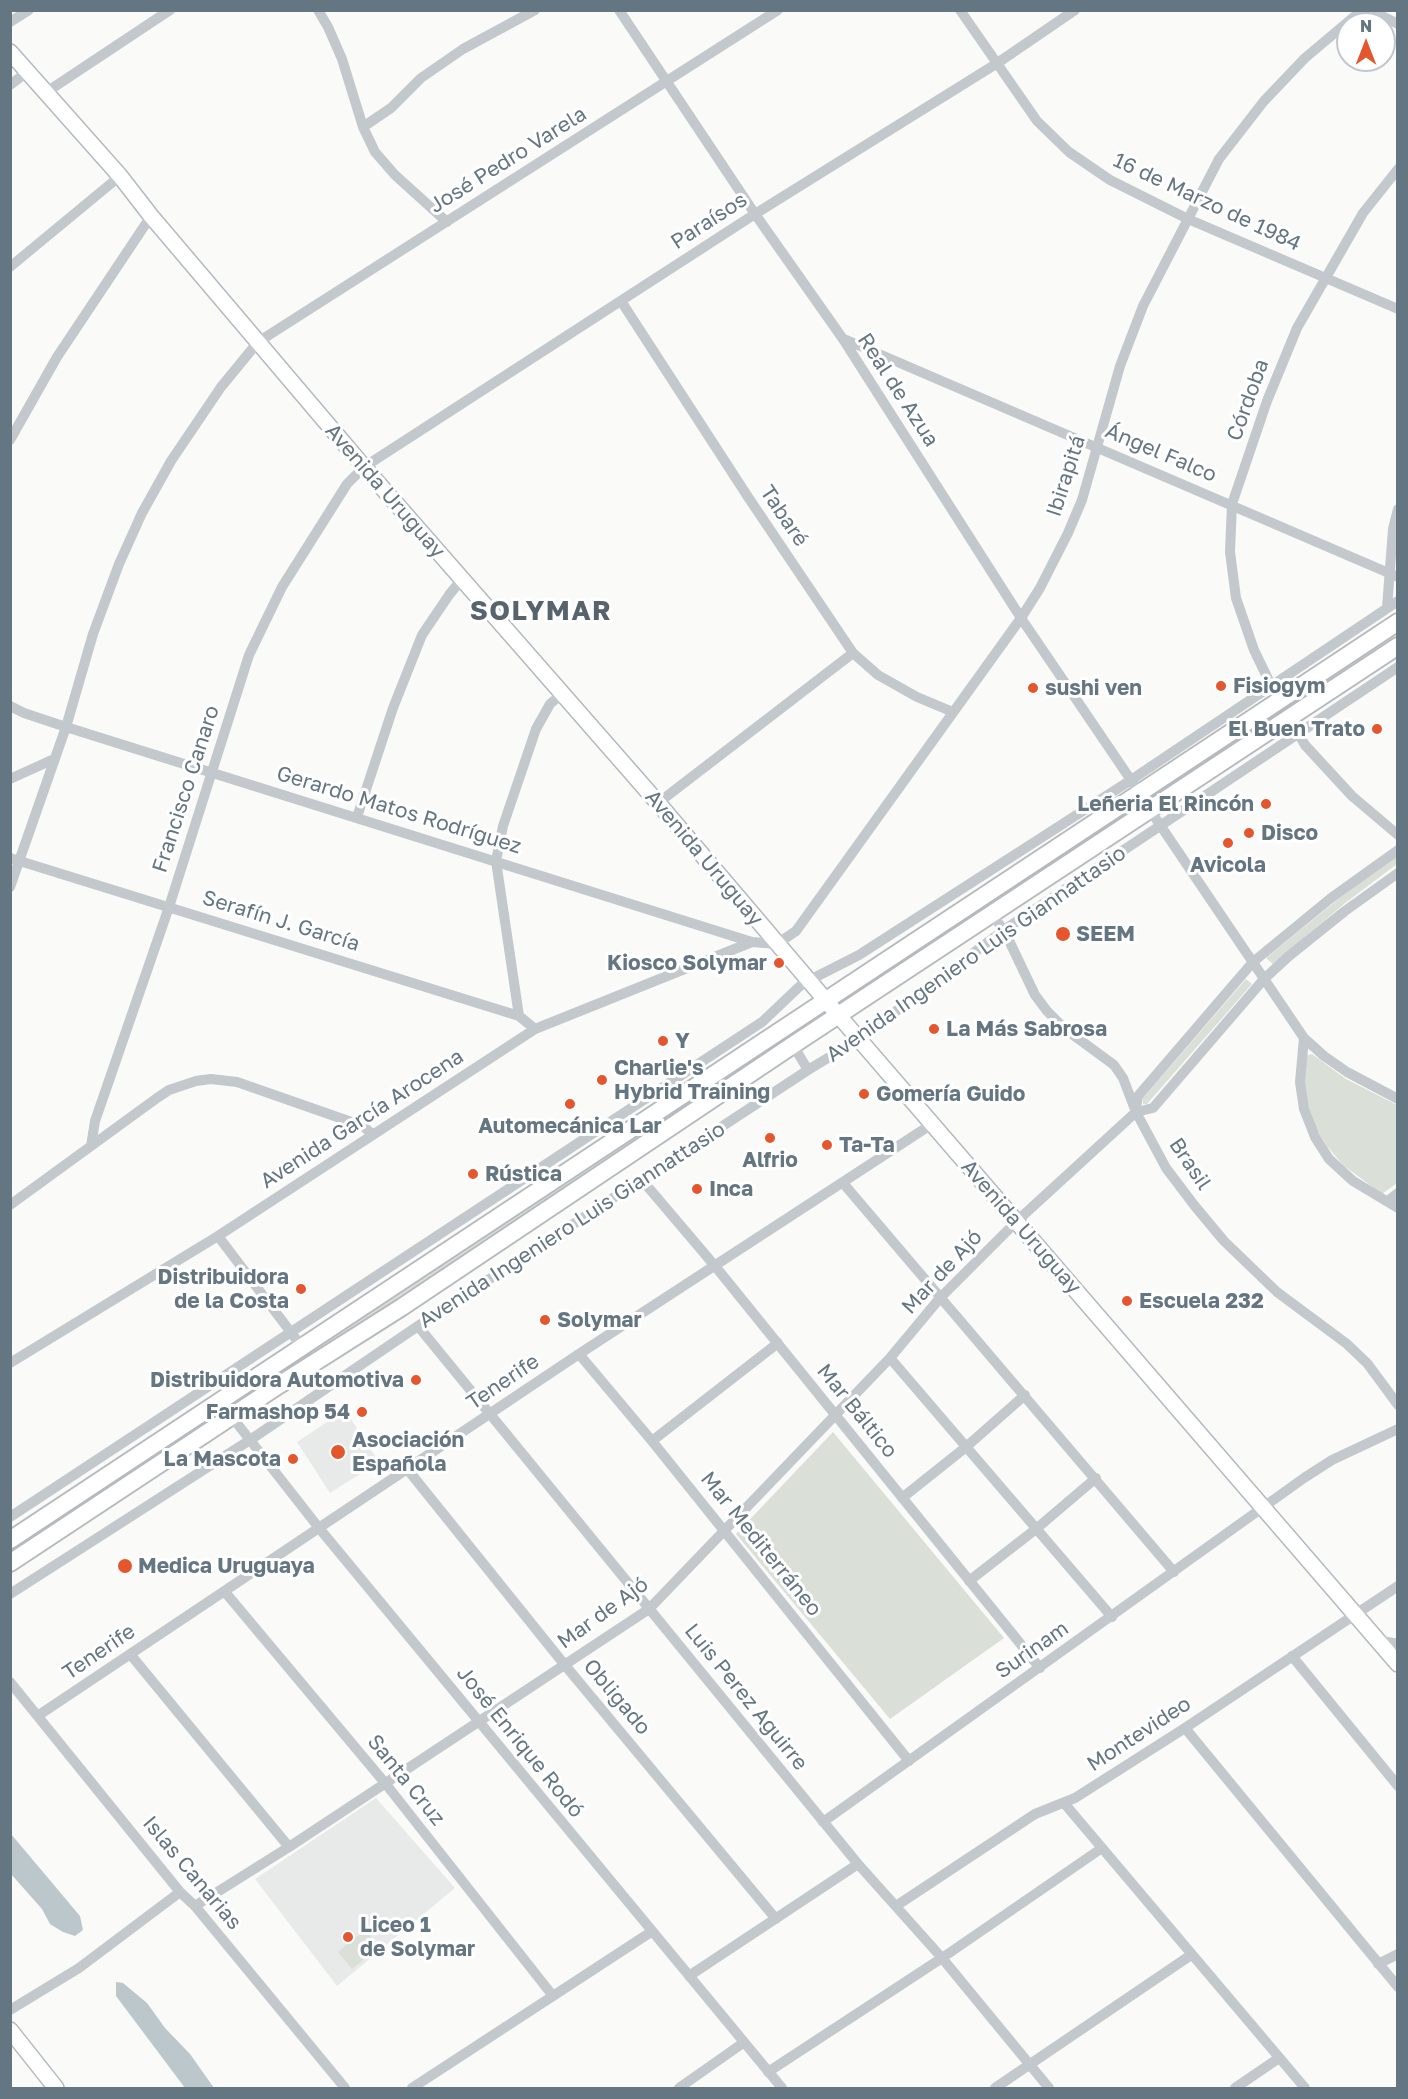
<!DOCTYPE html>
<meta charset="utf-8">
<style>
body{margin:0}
#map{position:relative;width:1408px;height:2099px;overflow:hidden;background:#fafaf8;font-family:"Golos Text",sans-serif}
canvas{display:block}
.frame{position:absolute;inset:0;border:12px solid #657683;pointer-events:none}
.north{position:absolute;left:1336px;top:12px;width:60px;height:60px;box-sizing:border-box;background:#fff;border:2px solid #c1c8cd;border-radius:50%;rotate:0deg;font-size:16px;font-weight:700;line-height:24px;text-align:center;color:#657683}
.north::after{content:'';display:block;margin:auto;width:21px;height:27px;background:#e4572e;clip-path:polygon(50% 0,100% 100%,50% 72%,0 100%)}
</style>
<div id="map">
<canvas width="1408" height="2099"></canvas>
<div class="frame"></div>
<div class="north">N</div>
</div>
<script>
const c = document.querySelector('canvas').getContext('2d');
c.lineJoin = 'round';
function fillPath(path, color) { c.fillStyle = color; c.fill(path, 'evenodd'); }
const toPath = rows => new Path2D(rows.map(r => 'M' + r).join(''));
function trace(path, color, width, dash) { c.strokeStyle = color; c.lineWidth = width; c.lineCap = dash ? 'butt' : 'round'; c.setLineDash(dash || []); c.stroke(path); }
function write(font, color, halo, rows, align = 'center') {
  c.font = font + ' "Golos Text",sans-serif'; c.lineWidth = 6; c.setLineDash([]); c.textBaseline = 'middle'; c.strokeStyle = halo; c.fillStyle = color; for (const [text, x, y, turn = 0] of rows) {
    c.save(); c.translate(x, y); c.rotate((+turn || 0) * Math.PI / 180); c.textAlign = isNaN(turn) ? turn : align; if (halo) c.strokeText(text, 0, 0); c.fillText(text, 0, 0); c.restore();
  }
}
fillPath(toPath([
 [345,1410,379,1462,330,1493,297,1442],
 [376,1798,455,1888,337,1986,255,1879]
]), '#e8e9e9');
fillPath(toPath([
 [1397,855,1397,864,1344,904,1273,964,1266,958,1337,900],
 [1246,979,1252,984,1147,1104,1143,1104,1143,1098],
 [816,1014,819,1018,612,1159,11,1557,11,1547],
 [1312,1054,1346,1079,1397,1105,1397,1183,1382,1194,1343,1165,1327,1146,1315,1127,1308,1106,1304,1080,1305,1056],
 [833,1432,1004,1638,890,1719,736,1534],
 [365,1930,379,1947,352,1969,338,1952]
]), '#dadfd7');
fillPath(toPath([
 [11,1834,80,1916,83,1930,75,1936,63,1932,50,1924,42,1909,11,1874],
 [116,1982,123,1983,147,2003,165,2028,190,2054,214,2088,185,2088,116,1996]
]), '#bbc7cb');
const secondary = toPath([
 [10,52,120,176,151,216,364,467,658,803,839,1016,1398,1664],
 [10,2030,56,2088]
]);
const primary = toPath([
 [10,1540,1398,622],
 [10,1563,276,1387,402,1307,793,1045,1398,646]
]);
trace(secondary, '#b3babf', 18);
trace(primary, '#b5babe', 20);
trace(toPath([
 [318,10,328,27,342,59,363,127,375,152,395,175,447,222],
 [619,10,755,214,843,339,1021,618,1135,786],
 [960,10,1037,121,1069,152,1110,180,1188,219,1398,309],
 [1370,10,1398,24],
 [10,22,29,10],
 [10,85,27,72],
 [45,93,170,10],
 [363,127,391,108,421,78,463,49,535,10],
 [10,267,120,176],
 [621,301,748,497,853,653,878,675,917,697,953,712],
 [844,339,1398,577],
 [10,440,57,357,151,216],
 [1387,608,1393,529,1398,509],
 [1282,698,1271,685,1254,650,1236,598,1230,552,1232,504,1267,401,1297,328,1363,213,1398,169],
 [10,706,24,713,66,727,752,942,777,944,796,931,1021,618,1040,588,1068,533,1082,500,1120,366,1143,306,1219,159,1264,101,1305,58,1362,10],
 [1294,715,1298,733,1305,745,1352,796,1398,835],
 [10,779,54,759],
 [658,803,853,653],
 [1150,810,1304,1038,1324,1056,1347,1072,1398,1099],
 [357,817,393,708,422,635,449,595,462,579],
 [10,858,519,1016,535,1029],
 [10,887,66,727,93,634,119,564,142,513,171,461,221,387,258,342,778,10],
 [992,915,1004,930,1035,995,1047,1011,1065,1029,1114,1065,1123,1078,1136,1112,1166,1168,1194,1205,1224,1241,1277,1292,1347,1344,1367,1363,1398,1405],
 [519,1016,496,861,503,826,536,729,550,704,562,694],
 [1304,1038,1300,1082,1304,1109,1315,1137,1329,1159,1353,1181,1398,1208],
 [793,1045,808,1070],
 [1136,1108,1138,1096,1253,962,1331,898,1398,850],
 [91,1146,95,1121,169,907,249,655,282,587,347,484,364,467,755,214,996,64,1075,10],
 [642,1180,715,1266,1040,1668],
 [843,1183,1174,1572],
 [1388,1201,1398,1193],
 [10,1205,157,1098,169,1090,196,1081,211,1079,237,1082,363,1126,373,1135],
 [218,1236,302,1347],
 [418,1326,858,1864,942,1958,1049,2088],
 [579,1354,652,1441,909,1761],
 [890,1358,1112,1617],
 [10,1363,218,1236,535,1029,752,942],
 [232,1417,319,1528,782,2088],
 [652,1441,778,1343],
 [408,1470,564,1664,776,1919],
 [902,1498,966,1447,1025,1395],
 [10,1517,762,1022,802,984,859,955,1131,780,1398,601],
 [969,1581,1036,1529,1096,1478],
 [225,1592,385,1783,553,1996],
 [10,1594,250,1440,418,1326,808,1070,859,1039,1004,930,1398,667],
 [1377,1640,1398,1644],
 [130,1654,289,1847],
 [1292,1656,1398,1786],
 [10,1682,180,1892,195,1906,345,2088],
 [39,1715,579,1354,932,1124],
 [1185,1728,1398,1987],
 [1064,1803,1305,2088],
 [823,1822,1304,1478,1332,1460,1398,1429],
 [195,1906,289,1847,649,1609,890,1358,940,1298,1017,1221,1136,1112,1153,1108,1264,979,1289,956,1345,911,1398,873],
 [896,1906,1035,1814,1075,1798,1185,1728,1398,1586],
 [1378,1964,1398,1954],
 [689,1976,858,1864],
 [10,2010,79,1968,180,1892],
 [768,2072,942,1958,1102,1848],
 [412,2088,651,1932],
 [679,2088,743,2043],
 [995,2088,1191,1955],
 [1235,2088,1279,2058]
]), '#c3c8cc', 10);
trace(secondary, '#fff', 15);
trace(primary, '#fff', 16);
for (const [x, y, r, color] of [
 [1221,686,6,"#e4572e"],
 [1033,688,6,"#e4572e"],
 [1377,729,6,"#e4572e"],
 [1266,804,6,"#e4572e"],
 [1249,833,6,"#e4572e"],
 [1228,843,6,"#e4572e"],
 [1063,934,8,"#e4572e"],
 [779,963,6,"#e4572e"],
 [934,1029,6,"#e4572e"],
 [663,1041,6,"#e4572e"],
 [602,1080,6,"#e4572e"],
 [864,1094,6,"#e4572e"],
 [570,1104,6,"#e4572e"],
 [770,1138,6,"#e4572e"],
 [827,1145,6,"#e4572e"],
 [473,1174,6,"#e4572e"],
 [697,1189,6,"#e4572e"],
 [301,1289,6,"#e4572e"],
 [1127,1301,6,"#e4572e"],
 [545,1320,6,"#e4572e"],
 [416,1380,6,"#e4572e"],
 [362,1412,6,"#e4572e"],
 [338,1452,8,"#e4572e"],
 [293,1459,6,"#e4572e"],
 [125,1566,8,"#e4572e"],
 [348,1937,6,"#e4572e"]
]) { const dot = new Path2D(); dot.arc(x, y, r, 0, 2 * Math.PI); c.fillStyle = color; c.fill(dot); trace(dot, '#fff', 2); }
write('21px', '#657683', '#fff', [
 ["José Pedro Varela",508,160,-32],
 ["16 de Marzo de 1984",1207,202,25],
 ["Paraísos",709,221,-33],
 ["Real de Azua",898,390,57],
 ["Córdoba",1248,400,-70],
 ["Ángel Falco",1161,453,23],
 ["Ibirapitá",1066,476,-72],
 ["Avenida Uruguay",385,491,49],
 ["Tabaré",784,516,56],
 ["Francisco Canaro",186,789,-72],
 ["Gerardo Matos Rodríguez",399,810,17],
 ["Avenida Uruguay",704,858,50],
 ["Serafín J. García",281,921,17],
 ["Avenida Ingeniero Luis Giannattasio",976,954,-35],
 ["Avenida García Arocena",362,1119,-33],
 ["Brasil",1190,1164,56],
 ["Avenida Ingeniero Luis Giannattasio",572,1225,-33],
 ["Avenida Uruguay",1021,1227,49],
 ["Mar de Ajó",942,1272,-47],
 ["Tenerife",503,1382,-34],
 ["Mar Báltico",857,1411,51],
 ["Mar Mediterráneo",761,1544,51],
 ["Mar de Ajó",603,1613,-36],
 ["Surinam",1032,1650,-35],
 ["Tenerife",99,1652,-34],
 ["Obligado",617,1697,50],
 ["Luis Perez Aguirre",746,1697,51],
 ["Montevideo",1139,1734,-33],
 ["José Enrique Rodó",520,1742,51],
 ["Santa Cruz",406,1780,51],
 ["Islas Canarias",192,1873,50]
]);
write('bold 21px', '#657683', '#fff', [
 ["Fisiogym",1233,686],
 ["sushi ven",1045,688],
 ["El Buen Trato",1365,729,"right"],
 ["Leñeria El Rincón",1254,804,"right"],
 ["Disco",1261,833],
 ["Avicola",1228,865,"center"],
 ["SEEM",1076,934],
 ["Kiosco Solymar",767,963,"right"],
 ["La Más Sabrosa",946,1029],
 ["Y",675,1041],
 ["Charlie's",614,1068],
 ["Hybrid Training",614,1092],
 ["Gomería Guido",876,1094],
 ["Automecánica Lar",570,1126,"center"],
 ["Ta-Ta",839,1145],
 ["Alfrio",770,1160,"center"],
 ["Rústica",485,1174],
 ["Inca",709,1189],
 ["Distribuidora",289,1277,"right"],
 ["de la Costa",289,1301,"right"],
 ["Escuela 232",1139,1301],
 ["Solymar",557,1320],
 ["Distribuidora Automotiva",404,1380,"right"],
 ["Farmashop 54",350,1412,"right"],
 ["Asociación",352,1440],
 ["Española",352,1464],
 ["La Mascota",281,1459,"right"],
 ["Medica Uruguaya",138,1566],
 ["Liceo 1",360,1925],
 ["de Solymar",360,1949]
], 'left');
c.letterSpacing = '1.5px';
write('bold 27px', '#57646e', '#fff', [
 ["SOLYMAR",541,611]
]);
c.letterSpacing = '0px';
</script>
